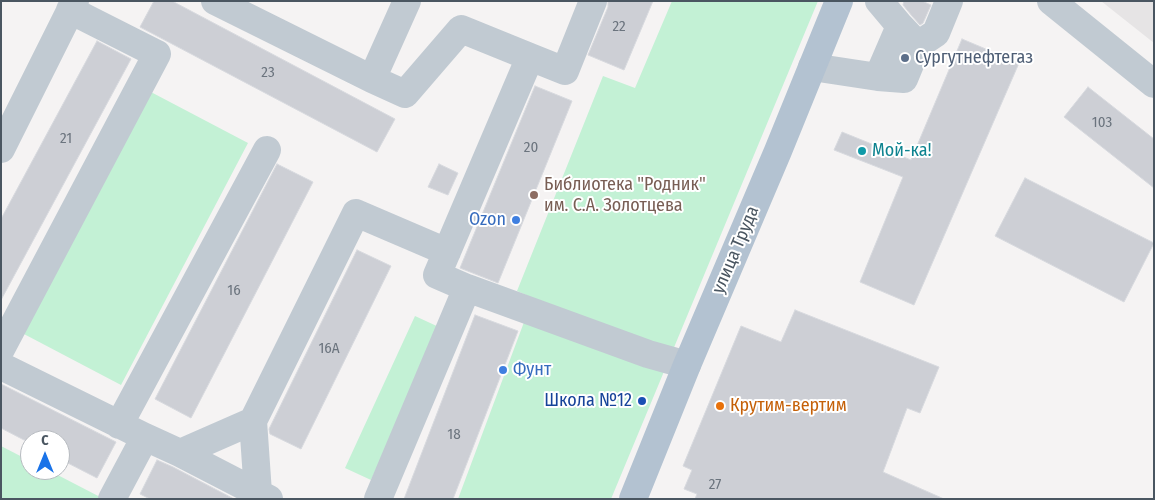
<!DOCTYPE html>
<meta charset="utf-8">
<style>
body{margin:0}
#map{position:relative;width:1155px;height:500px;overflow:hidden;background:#f5f3f3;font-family:"Fira Sans Condensed",sans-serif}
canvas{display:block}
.frame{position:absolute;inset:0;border:2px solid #4a5661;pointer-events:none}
.north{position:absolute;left:20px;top:430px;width:50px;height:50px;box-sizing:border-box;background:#fff;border:1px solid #b7bbc0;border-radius:50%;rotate:0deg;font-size:14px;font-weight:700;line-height:20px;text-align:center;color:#4a5661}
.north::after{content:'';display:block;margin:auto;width:18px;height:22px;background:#1a73e8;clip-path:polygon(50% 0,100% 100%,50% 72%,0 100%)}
</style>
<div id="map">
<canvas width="1155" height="500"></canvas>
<div class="frame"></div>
<div class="north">С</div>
</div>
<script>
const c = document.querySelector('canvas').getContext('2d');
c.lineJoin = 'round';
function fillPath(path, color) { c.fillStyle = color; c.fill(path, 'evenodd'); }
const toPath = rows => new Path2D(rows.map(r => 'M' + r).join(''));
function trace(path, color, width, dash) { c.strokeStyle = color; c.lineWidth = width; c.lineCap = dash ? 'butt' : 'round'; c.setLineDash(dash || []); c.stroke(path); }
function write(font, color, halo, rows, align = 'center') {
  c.font = font + ' "Fira Sans Condensed",sans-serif'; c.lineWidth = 4; c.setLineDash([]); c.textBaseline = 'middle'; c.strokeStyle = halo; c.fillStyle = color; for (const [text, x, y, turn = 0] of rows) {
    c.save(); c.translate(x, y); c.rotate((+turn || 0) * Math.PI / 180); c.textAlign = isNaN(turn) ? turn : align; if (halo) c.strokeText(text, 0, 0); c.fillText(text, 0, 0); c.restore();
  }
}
fillPath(toPath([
 [1101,1,1154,1,1154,43]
]), '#e6e4e5');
fillPath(toPath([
 [672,1,818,1,611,499,458,499,533,298,517,291,603,76,635,88],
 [149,91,248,143,121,385,22,333],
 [415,316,441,328,371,480,345,468],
 [1,446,30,461,30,470,48,470,104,499,1,499]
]), '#c3f1d5');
const building = toPath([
 [154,1,172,1,395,119,377,152,140,27,154,1],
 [608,1,653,1,624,70,588,55,608,7,608,1],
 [904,1,922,1,931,5,923,23,920,25,912,16,903,5,904,1],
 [962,39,1019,63,914,305,860,282,903,177,834,150,842,132,911,160,962,39],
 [97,41,131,59,1,300,1,219,97,41],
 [535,86,572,101,498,283,460,268,535,86],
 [1088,87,1154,139,1154,188,1064,117,1088,87],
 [277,164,313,182,191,418,155,399,277,164],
 [439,164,458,173,448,195,428,187,439,164],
 [1025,178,1154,243,1124,302,995,236,1025,178],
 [357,250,391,266,301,449,270,434,269,429,357,250],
 [795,310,939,367,920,413,907,408,883,472,944,499,695,499,697,494,684,489,692,470,683,466,741,326,781,342,795,310],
 [475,315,518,331,453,499,404,499,475,315],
 [1,384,116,442,97,478,60,459,60,440,24,440,1,428,1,384],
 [157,460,173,467,234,499,150,499,140,494,157,460]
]);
fillPath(building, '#cdcfd5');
trace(building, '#d7d9de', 1);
trace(toPath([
 [215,1,372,79,407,1],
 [1051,1,1154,84],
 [918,45,936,33,949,1],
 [812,67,878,77,900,26,879,1],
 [878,77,904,79,918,45,900,26],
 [372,79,405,94,461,29,530,57],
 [1,149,75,1],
 [467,288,648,354,687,365],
 [1,349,157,54,70,10],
 [1,366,145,437,180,453,269,499],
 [119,425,267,150],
 [180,453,253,421],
 [258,493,253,421,356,213,447,252],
 [112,499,145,437],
 [378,499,467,288,437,275,530,57,565,71,593,1]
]), '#c1cad2', 28);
trace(toPath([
 [633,499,687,365,778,151,839,1]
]), '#b3c2d1', 28);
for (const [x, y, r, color] of [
 [905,58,5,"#5c6f8a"],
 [862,151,5,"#0f9aa8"],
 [534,195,5,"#8d6e63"],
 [516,220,5,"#3f7fe0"],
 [503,370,5,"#3f7fe0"],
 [642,401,5,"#1a4fb4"],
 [720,406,5,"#e8710a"]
]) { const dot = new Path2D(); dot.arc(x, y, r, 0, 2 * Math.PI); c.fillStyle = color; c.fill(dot); trace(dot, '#fff', 2); }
write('15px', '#6b747e', null, [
 ["22",619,27],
 ["23",268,73],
 ["103",1102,123],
 ["21",66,139],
 ["20",531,148],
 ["16",234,291],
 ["16А",329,349],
 ["18",454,435],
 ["27",715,485]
]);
write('18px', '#4e5e75', '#fff', [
 ["Сургутнефтегаз",915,58]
], 'left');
write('18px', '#0d838f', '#fff', [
 ["Мой-ка!",872,151]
], 'left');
write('18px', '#785e54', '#fff', [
 ["Библиотека \"Родник\"",544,185],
 ["им. С.А. Золотцева",544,206]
], 'left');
write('18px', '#366cbe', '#fff', [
 ["Ozon",506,220],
 ["Фунт",513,370,"left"]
], 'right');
write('18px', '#4a5661', '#fff', [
 ["улица Труда",736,250,-67]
]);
write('18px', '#164399', '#fff', [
 ["Школа №12",632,401]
], 'right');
write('18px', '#c56008', '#fff', [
 ["Крутим-вертим",730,406]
], 'left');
</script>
